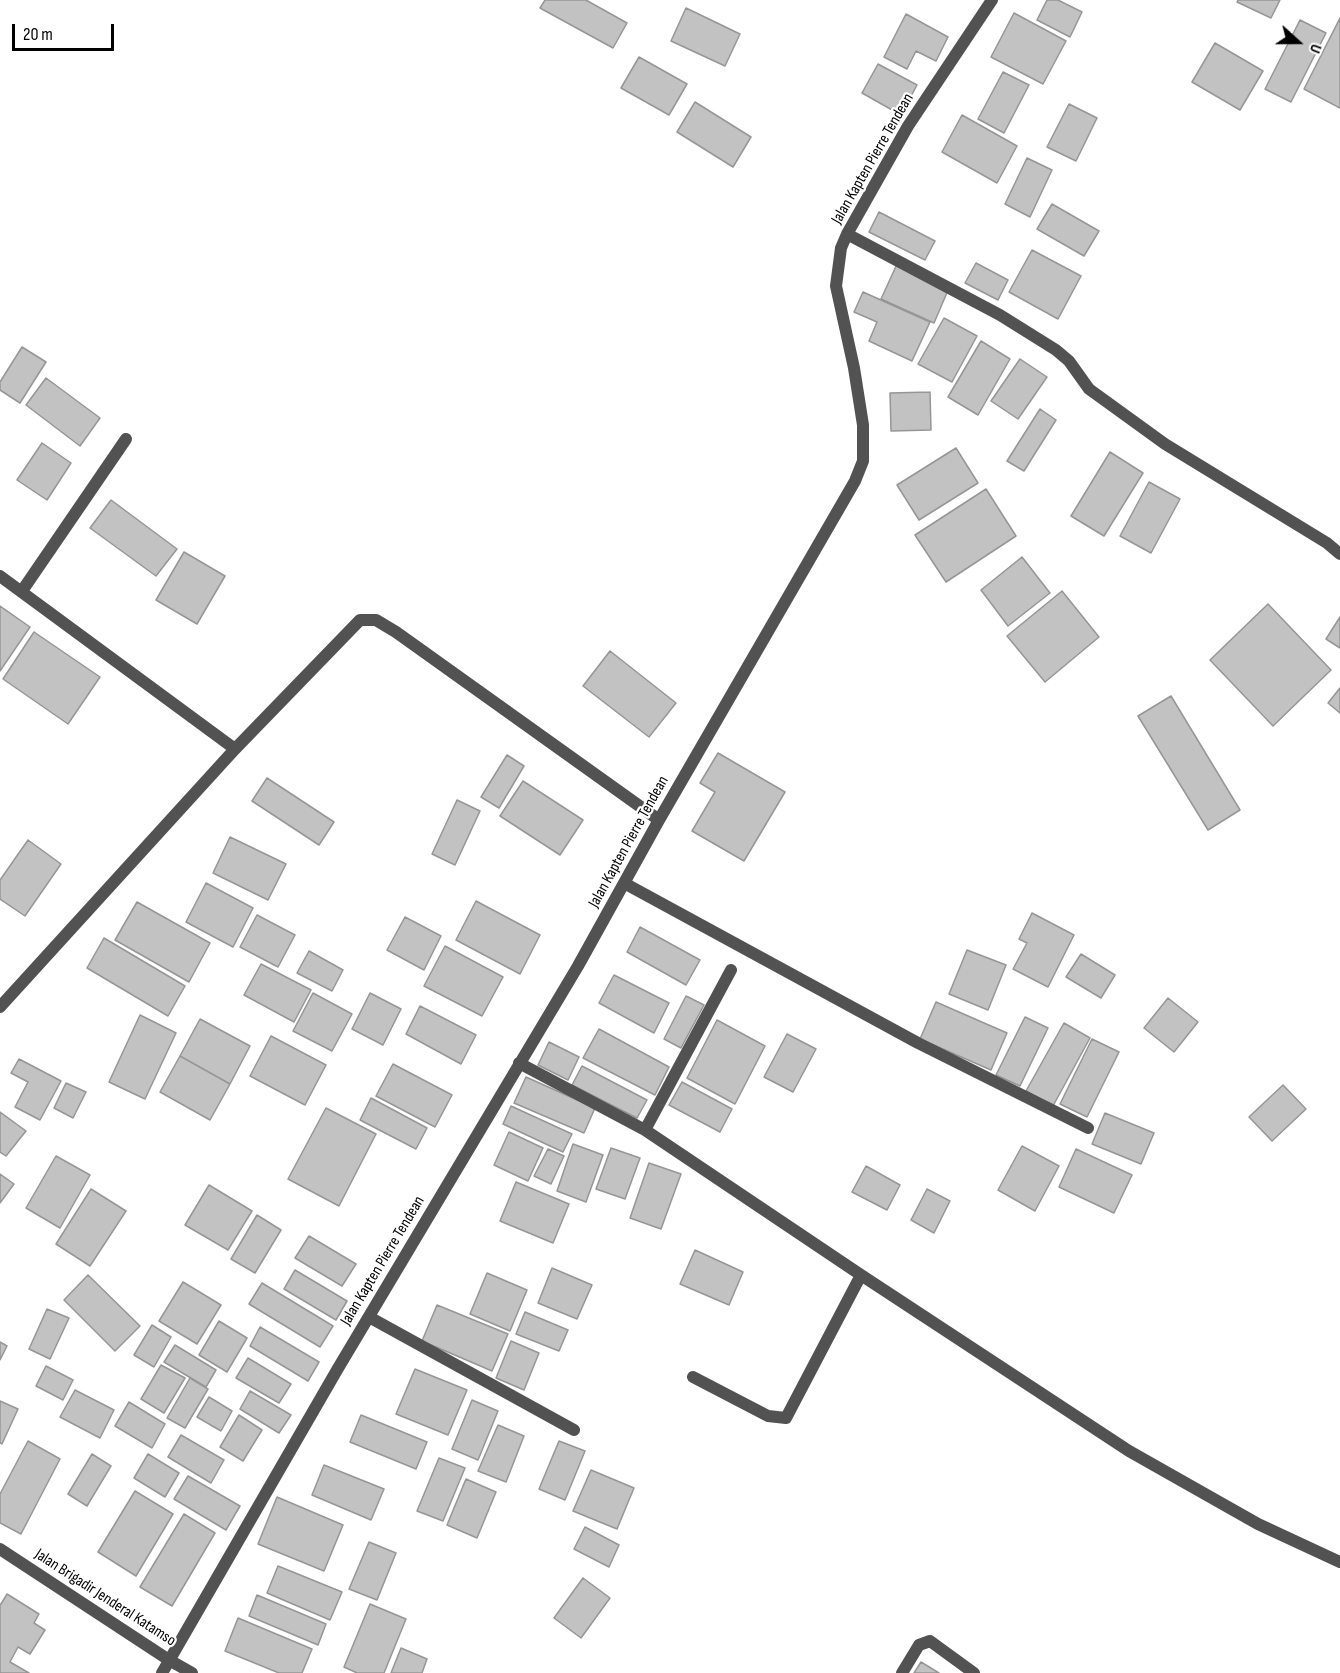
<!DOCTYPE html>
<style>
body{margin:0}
#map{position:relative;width:1340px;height:1673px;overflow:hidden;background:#fff;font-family:"Sofia Sans Condensed",sans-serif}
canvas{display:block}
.north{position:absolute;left:1268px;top:12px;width:60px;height:60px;-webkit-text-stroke:4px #fff;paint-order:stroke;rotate:111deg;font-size:16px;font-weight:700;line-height:24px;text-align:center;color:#000}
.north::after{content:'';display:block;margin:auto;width:21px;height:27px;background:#000;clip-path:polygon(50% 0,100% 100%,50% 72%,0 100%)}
.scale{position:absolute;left:12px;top:24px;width:102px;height:27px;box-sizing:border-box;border:3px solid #000;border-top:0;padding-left:8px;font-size:18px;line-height:21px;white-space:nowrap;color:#000;-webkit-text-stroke:4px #fff;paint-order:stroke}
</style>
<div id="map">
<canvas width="1340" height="1673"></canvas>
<div class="north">U</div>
<div class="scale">20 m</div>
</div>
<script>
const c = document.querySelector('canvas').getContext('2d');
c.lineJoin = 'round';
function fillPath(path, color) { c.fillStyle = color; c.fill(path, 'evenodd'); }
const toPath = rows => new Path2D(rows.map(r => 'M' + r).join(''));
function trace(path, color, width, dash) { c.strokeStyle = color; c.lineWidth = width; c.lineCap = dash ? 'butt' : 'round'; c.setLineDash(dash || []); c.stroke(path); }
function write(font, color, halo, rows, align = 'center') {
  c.font = font + ' "Sofia Sans Condensed",sans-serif'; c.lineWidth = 4.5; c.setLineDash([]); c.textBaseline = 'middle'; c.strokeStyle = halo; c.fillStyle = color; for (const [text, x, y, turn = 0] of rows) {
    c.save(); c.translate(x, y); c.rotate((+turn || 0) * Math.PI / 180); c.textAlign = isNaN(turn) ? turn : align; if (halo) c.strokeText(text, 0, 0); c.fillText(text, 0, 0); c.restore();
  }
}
const building = toPath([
 [545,0,586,0,627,23,613,48,540,8,545,0],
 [1047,0,1058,0,1082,12,1070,37,1037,20,1047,0],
 [1238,0,1280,0,1271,18,1237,2,1238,0],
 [686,8,740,34,725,66,671,41,686,8],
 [1014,13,1066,41,1043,84,991,57,1014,13],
 [906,14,948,37,936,61,916,51,907,69,884,57,906,14],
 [1340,18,1340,108,1304,89,1340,18],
 [1300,20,1326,33,1291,102,1265,89,1300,20],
 [1215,43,1263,71,1240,110,1192,82,1215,43],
 [639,57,687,84,669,115,621,88,639,57],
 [878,64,917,85,901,115,862,93,878,64],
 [1003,72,1029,85,1004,133,978,119,1003,72],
 [695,102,751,137,733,167,677,132,695,102],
 [1069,104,1097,118,1076,161,1047,147,1069,104],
 [962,115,1017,146,997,183,942,152,962,115],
 [1027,158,1052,170,1030,217,1005,204,1027,158],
 [1052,204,1099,231,1084,256,1037,229,1052,204],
 [879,212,935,241,925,260,869,232,879,212],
 [1032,250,1081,276,1058,319,1009,292,1032,250],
 [976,263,1008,280,998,300,965,283,976,263],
 [897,264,949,288,934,323,881,299,897,264],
 [863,292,930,322,912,361,869,341,877,322,854,312,863,292],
 [944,318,977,336,952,382,918,364,944,318],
 [981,341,1010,359,978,415,948,397,981,341],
 [22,347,46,362,20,403,0,390,0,382,22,347],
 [1020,359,1047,377,1018,419,991,401,1020,359],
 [46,378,100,418,80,446,26,405,46,378],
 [930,392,931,430,891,431,890,393,930,392],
 [1040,409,1056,420,1024,471,1007,461,1040,409],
 [42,443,71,463,47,500,17,480,42,443],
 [956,448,978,483,919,520,897,485,956,448],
 [1110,452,1143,473,1104,536,1071,516,1110,452],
 [1149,482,1180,499,1151,553,1120,536,1149,482],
 [986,489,1016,536,946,582,915,535,986,489],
 [111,500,177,549,156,576,90,528,111,500],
 [184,552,225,576,197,624,156,600,184,552],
 [1022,557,1050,593,1008,626,981,590,1022,557],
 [1062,591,1099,637,1045,682,1007,636,1062,591],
 [1268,604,1331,670,1273,726,1210,660,1268,604],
 [0,606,30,627,0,671,0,606],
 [1340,617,1340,648,1326,639,1340,617],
 [34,632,100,677,68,724,3,679,34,632],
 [610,651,676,703,649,737,583,686,610,651],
 [1340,688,1340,713,1328,703,1340,688],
 [1171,696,1240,810,1208,830,1138,716,1171,696],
 [718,753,785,792,744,861,692,831,715,792,700,783,718,753],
 [507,755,524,766,499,808,481,797,507,755],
 [267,778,334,822,319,845,252,801,267,778],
 [523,781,583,820,560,855,500,816,523,781],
 [457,800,480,811,455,865,432,854,457,800],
 [230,837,286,864,268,900,213,873,230,837],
 [28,840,61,864,25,916,0,899,0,880,28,840],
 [206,883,253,908,233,947,186,922,206,883],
 [476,901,540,935,520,974,456,940,476,901],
 [137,902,210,943,189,982,115,940,137,902],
 [1032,913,1074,935,1048,987,1013,969,1027,943,1019,939,1032,913],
 [257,915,295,935,278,967,240,947,257,915],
 [405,917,441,936,424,970,387,950,405,917],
 [640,927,700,960,686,985,627,952,640,927],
 [104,938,185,986,168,1016,87,968,104,938],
 [445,946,503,977,482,1016,424,986,445,946],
 [967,950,1006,965,988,1010,949,994,967,950],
 [309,951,343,970,332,991,297,973,309,951],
 [1081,954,1115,975,1101,998,1066,977,1081,954],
 [261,964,311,990,294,1022,244,995,261,964],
 [614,975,669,1003,654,1033,599,1003,614,975],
 [313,993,352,1014,332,1051,293,1031,313,993],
 [370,993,401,1009,383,1045,352,1029,370,993],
 [686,996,704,1005,681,1048,664,1039,686,996],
 [1168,998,1198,1022,1174,1052,1144,1028,1168,998],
 [936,1002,1007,1033,991,1070,920,1039,936,1002],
 [420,1006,476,1035,461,1064,406,1034,420,1006],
 [140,1015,176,1033,145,1099,109,1082,140,1015],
 [1025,1017,1048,1028,1020,1086,996,1075,1025,1017],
 [200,1019,250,1046,230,1084,180,1056,200,1019],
 [717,1020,765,1046,735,1104,687,1078,717,1020],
 [1064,1023,1090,1038,1053,1106,1026,1091,1064,1023],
 [599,1029,669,1067,655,1095,583,1058,599,1029],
 [787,1034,816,1049,793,1092,764,1077,787,1034],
 [271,1036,326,1065,305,1105,250,1076,271,1036],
 [1092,1039,1119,1052,1087,1117,1060,1104,1092,1039],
 [549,1042,579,1057,568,1080,538,1065,549,1042],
 [180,1056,230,1084,210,1120,160,1092,180,1056],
 [19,1059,61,1081,40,1120,15,1107,28,1082,11,1073,19,1059],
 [393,1064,452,1095,435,1127,376,1096,393,1064],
 [582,1066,647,1100,637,1118,572,1085,582,1066],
 [526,1077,595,1108,584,1133,514,1103,526,1077],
 [682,1082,732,1109,720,1132,669,1105,682,1082],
 [66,1083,86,1092,73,1118,54,1108,66,1083],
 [1283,1085,1306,1109,1272,1141,1249,1117,1283,1085],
 [371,1098,427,1128,416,1149,360,1120,371,1098],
 [511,1106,572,1134,563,1152,503,1124,511,1106],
 [326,1108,376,1134,339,1206,288,1179,326,1108],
 [0,1112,26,1131,6,1156,0,1152,0,1112],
 [1105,1113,1154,1133,1141,1164,1092,1144,1105,1113],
 [509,1132,543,1148,528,1181,494,1165,509,1132],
 [573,1144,603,1155,586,1202,557,1191,573,1144],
 [1022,1146,1059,1166,1035,1211,998,1190,1022,1146],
 [611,1148,640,1158,625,1199,596,1189,611,1148],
 [548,1149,564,1156,551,1184,534,1176,548,1149],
 [1076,1149,1132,1175,1114,1213,1059,1187,1076,1149],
 [56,1156,90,1175,60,1228,26,1208,56,1156],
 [649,1163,681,1174,661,1229,630,1218,649,1163],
 [866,1166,900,1185,887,1210,852,1192,866,1166],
 [0,1174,14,1184,0,1203,0,1174],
 [516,1182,569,1204,553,1243,500,1221,516,1182],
 [209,1185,252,1211,228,1250,185,1225,209,1185],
 [91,1189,126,1211,90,1266,56,1244,91,1189],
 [927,1189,950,1201,934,1233,911,1220,927,1189],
 [257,1215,281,1230,255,1273,231,1259,257,1215],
 [309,1236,356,1264,342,1286,295,1258,309,1236],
 [695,1250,743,1272,729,1305,680,1284,695,1250],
 [552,1268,592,1285,577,1319,538,1303,552,1268],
 [295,1270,347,1301,336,1320,284,1289,295,1270],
 [487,1273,527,1290,510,1331,470,1314,487,1273],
 [88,1275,140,1326,115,1351,64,1300,88,1275],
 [183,1282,221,1305,197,1344,159,1321,183,1282],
 [262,1283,333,1326,320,1347,249,1304,262,1283],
 [437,1305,508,1334,492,1371,422,1341,437,1305],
 [47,1309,69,1318,50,1359,29,1349,47,1309],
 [525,1312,568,1330,559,1351,516,1334,525,1312],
 [219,1321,247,1338,227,1372,199,1355,219,1321],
 [152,1325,171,1337,154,1367,134,1355,152,1325],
 [260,1327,319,1362,308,1381,250,1346,260,1327],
 [511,1341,539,1353,524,1390,496,1378,511,1341],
 [0,1342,7,1346,0,1360,0,1342],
 [175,1345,216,1370,206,1387,164,1362,175,1345],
 [248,1358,291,1384,279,1403,236,1378,248,1358],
 [161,1365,185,1378,164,1413,141,1399,161,1365],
 [46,1366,73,1380,63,1400,36,1386,46,1366],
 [415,1369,467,1390,448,1435,396,1414,415,1369],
 [190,1378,208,1389,185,1428,167,1418,190,1378],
 [75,1390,114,1410,100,1438,60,1417,75,1390],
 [250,1391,291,1415,279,1433,240,1409,250,1391],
 [209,1397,232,1411,221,1431,197,1417,209,1397],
 [472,1400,498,1411,478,1460,452,1449,472,1400],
 [0,1401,18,1409,2,1444,0,1443,0,1401],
 [129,1402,165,1424,152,1448,115,1426,129,1402],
 [239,1415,262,1430,243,1461,220,1447,239,1415],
 [361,1415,427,1442,416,1469,350,1442,361,1415],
 [498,1425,524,1436,506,1482,478,1471,498,1425],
 [181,1435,224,1460,211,1483,168,1457,181,1435],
 [28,1441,60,1459,21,1534,0,1523,0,1494,28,1441],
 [559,1441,585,1451,565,1500,539,1489,559,1441],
 [92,1454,111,1466,87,1506,68,1494,92,1454],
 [148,1454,179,1473,165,1497,134,1478,148,1454],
 [439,1458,465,1468,443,1521,417,1511,439,1458],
 [324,1465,384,1489,371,1520,312,1495,324,1465],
 [591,1470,634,1488,617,1529,573,1511,591,1470],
 [188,1476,240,1506,226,1530,174,1499,188,1476],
 [466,1479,496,1492,477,1538,447,1525,466,1479],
 [135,1491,173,1514,136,1576,98,1552,135,1491],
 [277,1497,343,1525,324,1571,258,1544,277,1497],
 [184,1514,215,1533,172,1606,140,1587,184,1514],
 [585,1527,619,1545,609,1567,574,1549,585,1527],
 [369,1542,396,1553,377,1600,349,1589,369,1542],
 [278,1566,342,1592,330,1620,267,1593,278,1566],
 [583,1578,610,1598,581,1638,554,1618,583,1578],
 [7,1594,39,1614,34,1623,45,1630,30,1654,18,1647,10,1662,29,1673,0,1673,0,1604,1,1604,7,1594],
 [257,1595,326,1624,318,1645,249,1616,257,1595],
 [370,1604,406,1619,384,1673,357,1673,344,1667,370,1604],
 [238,1618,312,1649,302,1673,279,1673,225,1651,238,1618],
 [401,1648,427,1659,422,1673,391,1673,401,1648],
 [921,1662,939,1673,914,1673,921,1662]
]);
fillPath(building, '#c2c2c2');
trace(building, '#969696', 1.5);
trace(toPath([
 [902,1673,919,1645,930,1641,974,1673]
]), '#525252', 12);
trace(toPath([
 [847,234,1000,315,1056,350,1069,361,1089,389,1165,444,1327,543,1340,554],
 [0,576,235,749],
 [22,591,126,439],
 [624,883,918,1043,1088,1128],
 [0,1007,235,749,360,620,376,620,396,632,659,820],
 [519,1063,645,1130,861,1275,1129,1451,1258,1524,1340,1562],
 [645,1130,731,970],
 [369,1317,574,1430],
 [693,1377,768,1416,786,1418,861,1275],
 [162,1673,337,1370,578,966,659,820,855,481,863,461,863,425,854,368,836,286,841,248,847,234,908,126,992,0]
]), '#525252', 12);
trace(toPath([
 [0,1549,169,1660,192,1673]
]), '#525252', 12);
write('16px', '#000', '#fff', [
 ["Jalan Kapten Pierre Tendean",873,159,-60],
 ["Jalan Kapten Pierre Tendean",629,842,-61],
 ["Jalan Kapten Pierre Tendean",383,1261,-59],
 ["Jalan Brigadir Jenderal Katamso",105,1598,33]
]);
</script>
